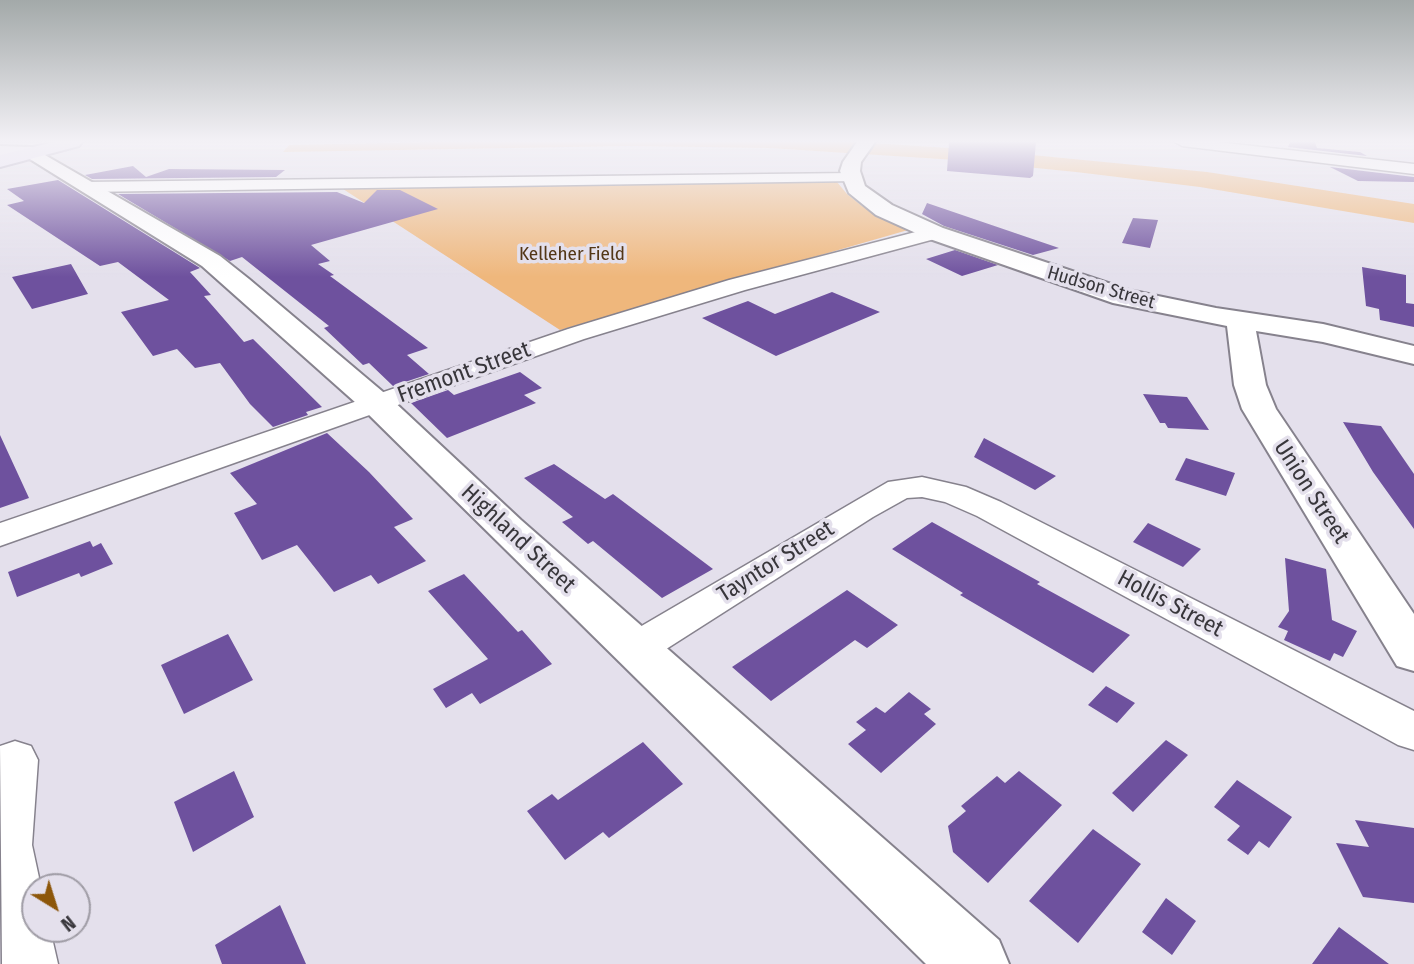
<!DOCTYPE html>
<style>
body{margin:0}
#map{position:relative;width:1414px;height:964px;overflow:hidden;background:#e4e0ec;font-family:"Fira Sans Condensed",sans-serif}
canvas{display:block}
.north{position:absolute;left:21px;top:873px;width:70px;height:70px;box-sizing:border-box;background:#e4e0ec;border:2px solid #9f9ca5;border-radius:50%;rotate:142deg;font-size:19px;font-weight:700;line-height:28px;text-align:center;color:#38363b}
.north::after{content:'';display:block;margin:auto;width:24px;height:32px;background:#8d570a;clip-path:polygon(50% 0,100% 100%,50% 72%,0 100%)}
</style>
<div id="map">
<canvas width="1414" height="964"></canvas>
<div class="north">N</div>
</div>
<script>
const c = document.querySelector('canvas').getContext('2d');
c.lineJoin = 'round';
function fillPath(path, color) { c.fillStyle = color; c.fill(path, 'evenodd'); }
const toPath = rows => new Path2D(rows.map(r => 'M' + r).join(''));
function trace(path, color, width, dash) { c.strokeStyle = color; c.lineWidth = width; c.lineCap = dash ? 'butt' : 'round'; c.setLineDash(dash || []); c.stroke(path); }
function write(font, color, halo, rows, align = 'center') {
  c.font = font + ' "Fira Sans Condensed",sans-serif'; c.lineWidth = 7; c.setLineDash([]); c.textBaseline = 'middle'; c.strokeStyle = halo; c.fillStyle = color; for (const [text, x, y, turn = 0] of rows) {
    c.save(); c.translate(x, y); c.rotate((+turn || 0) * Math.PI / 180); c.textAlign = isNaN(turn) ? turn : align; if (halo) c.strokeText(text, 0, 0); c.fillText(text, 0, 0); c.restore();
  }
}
fillPath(toPath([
 [430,142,856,142,981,150,1207,172,1414,204,1414,223,1200,187,1076,172,956,160,769,148,628,146,283,152,289,145],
 [837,182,847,194,862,206,908,230,560,330,343,189]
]), '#efb77c');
fillPath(toPath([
 [949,142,1036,142,1033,176,1030,178,947,171],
 [1290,142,1315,142,1317,148,1360,152,1367,156,1288,147],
 [133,166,146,177,169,169,285,170,276,177,92,179,85,175],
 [1330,167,1414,177,1414,182,1358,181],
 [58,180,200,268,190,272,211,295,204,296,244,342,253,339,322,407,306,412,308,415,273,427,250,404,220,363,195,368,177,349,153,356,121,312,169,300,118,262,100,266,7,205,24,201,7,189],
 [377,190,400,190,438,209,311,245,330,261,318,264,334,275,330,276,428,348,407,355,429,374,393,386,369,363,363,365,324,328,329,326,242,257,230,261,118,194,337,192,364,203],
 [927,203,1059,248,1033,255,944,226,922,214],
 [1133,218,1158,220,1150,248,1122,243],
 [955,250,998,265,962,276,926,259],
 [71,264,88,294,32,309,12,277],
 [1362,267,1406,275,1406,303,1414,304,1414,327,1380,320,1379,309,1366,306],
 [832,292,880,312,776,356,702,318,748,301,775,314],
 [520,372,542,388,524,395,536,403,447,438,411,403,448,390,454,395],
 [1143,394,1187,397,1209,430,1168,428,1165,423,1160,423],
 [1343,422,1381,426,1414,474,1414,529,1373,472],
 [327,433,369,472,413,519,394,527,426,561,378,584,371,575,334,592,297,545,262,560,234,513,257,504,230,473],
 [0,435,29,498,0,508],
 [984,438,1056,476,1035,490,974,457],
 [1186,458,1235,473,1226,496,1175,480],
 [554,464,605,499,613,494,713,569,662,598,593,541,588,544,562,522,573,517,524,478],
 [932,522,1040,582,1037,584,1130,635,1093,673,960,595,963,593,892,549],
 [1148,523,1201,549,1183,567,1133,542],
 [90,541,93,547,101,543,113,564,81,577,79,573,17,597,8,572],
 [1285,558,1326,569,1332,620,1357,631,1343,657,1334,653,1330,661,1284,640,1288,631,1278,627,1289,611],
 [464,574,518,632,522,630,552,664,480,704,472,693,446,708,433,689,488,659,428,591],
 [847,590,898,625,867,648,855,640,771,701,732,667],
 [228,634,253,680,184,714,161,665],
 [1106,686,1135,703,1117,723,1088,705],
 [909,692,931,709,924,714,936,724,881,773,848,744,866,730,856,722,876,707,885,713],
 [1166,740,1188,755,1133,812,1112,793],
 [643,742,683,784,609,838,603,832,565,860,527,811,552,794,558,800],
 [234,771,254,817,193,852,174,802],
 [1019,771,1062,805,988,883,953,852,948,826,966,811,961,806,997,776,1005,783],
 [1237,780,1292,817,1269,848,1259,841,1248,855,1227,840,1240,826,1214,807],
 [1355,820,1414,828,1414,903,1363,897,1336,843,1369,847],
 [1093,829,1141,864,1078,943,1029,901],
 [1166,898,1196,921,1172,955,1142,932],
 [280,905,306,964,222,964,215,945],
 [1339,927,1389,964,1312,964]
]), '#6e519e');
const minor = toPath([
 [1175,142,1217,142,1414,164,1414,174,1182,146,1175,142],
 [851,173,857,175,859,178,857,181,84,192,76,187,84,182,851,173],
 [935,227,944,233,942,237,745,290,584,339,0,546,0,523,568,329,729,280,935,227],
 [922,477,966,487,1001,502,1414,711,1414,750,1398,745,977,516,945,502,922,497,907,498,873,517,649,660,635,664,621,660,615,649,621,638,888,482,922,477],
 [15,741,31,746,38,760,32,845,41,887,35,887,35,929,50,929,58,964,2,964,0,746,15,741]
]);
const tertiary = toPath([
 [857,142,875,142,861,162,860,171,865,186,892,205,943,228,1129,290,1216,308,1323,324,1414,346,1414,364,1323,342,1256,331,1266,385,1276,409,1414,614,1414,671,1397,666,1242,409,1234,385,1227,326,1113,303,927,238,876,215,849,193,840,171,843,162,857,142],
 [31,147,220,256,249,279,389,397,521,520,999,940,1009,964,926,964,365,411,202,266,25,156,22,152,31,147]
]);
const secondary = toPath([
 [0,146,31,147,40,152,31,157,0,156,0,146]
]);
const primary = toPath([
 [54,142,82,142,79,146,0,167,0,155,54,142]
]);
trace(minor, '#86828d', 3);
trace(tertiary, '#86828d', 4);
trace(secondary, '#86828d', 4);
trace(primary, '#a199b4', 4);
fillPath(minor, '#fff');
fillPath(tertiary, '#fff');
fillPath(secondary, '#f4f0fc');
fillPath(primary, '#e9e2f9');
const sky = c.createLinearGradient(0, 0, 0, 277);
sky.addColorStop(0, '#a3a9a9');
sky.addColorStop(0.51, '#f3f1f6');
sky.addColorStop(1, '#f3f1f600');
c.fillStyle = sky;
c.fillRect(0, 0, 1414, 277);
write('19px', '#533717', '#e4e0ec', [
 ["Kelleher Field",572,255]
]);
write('19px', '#38363b', '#e4e0ec', [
 ["Hudson Street",1101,288,16]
]);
write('23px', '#38363b', '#e4e0ec', [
 ["Fremont Street",464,373,-20],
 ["Union Street",1311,492,57],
 ["Highland Street",518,539,43],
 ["Tayntor Street",776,562,-32],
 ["Hollis Street",1170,604,28]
]);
</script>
